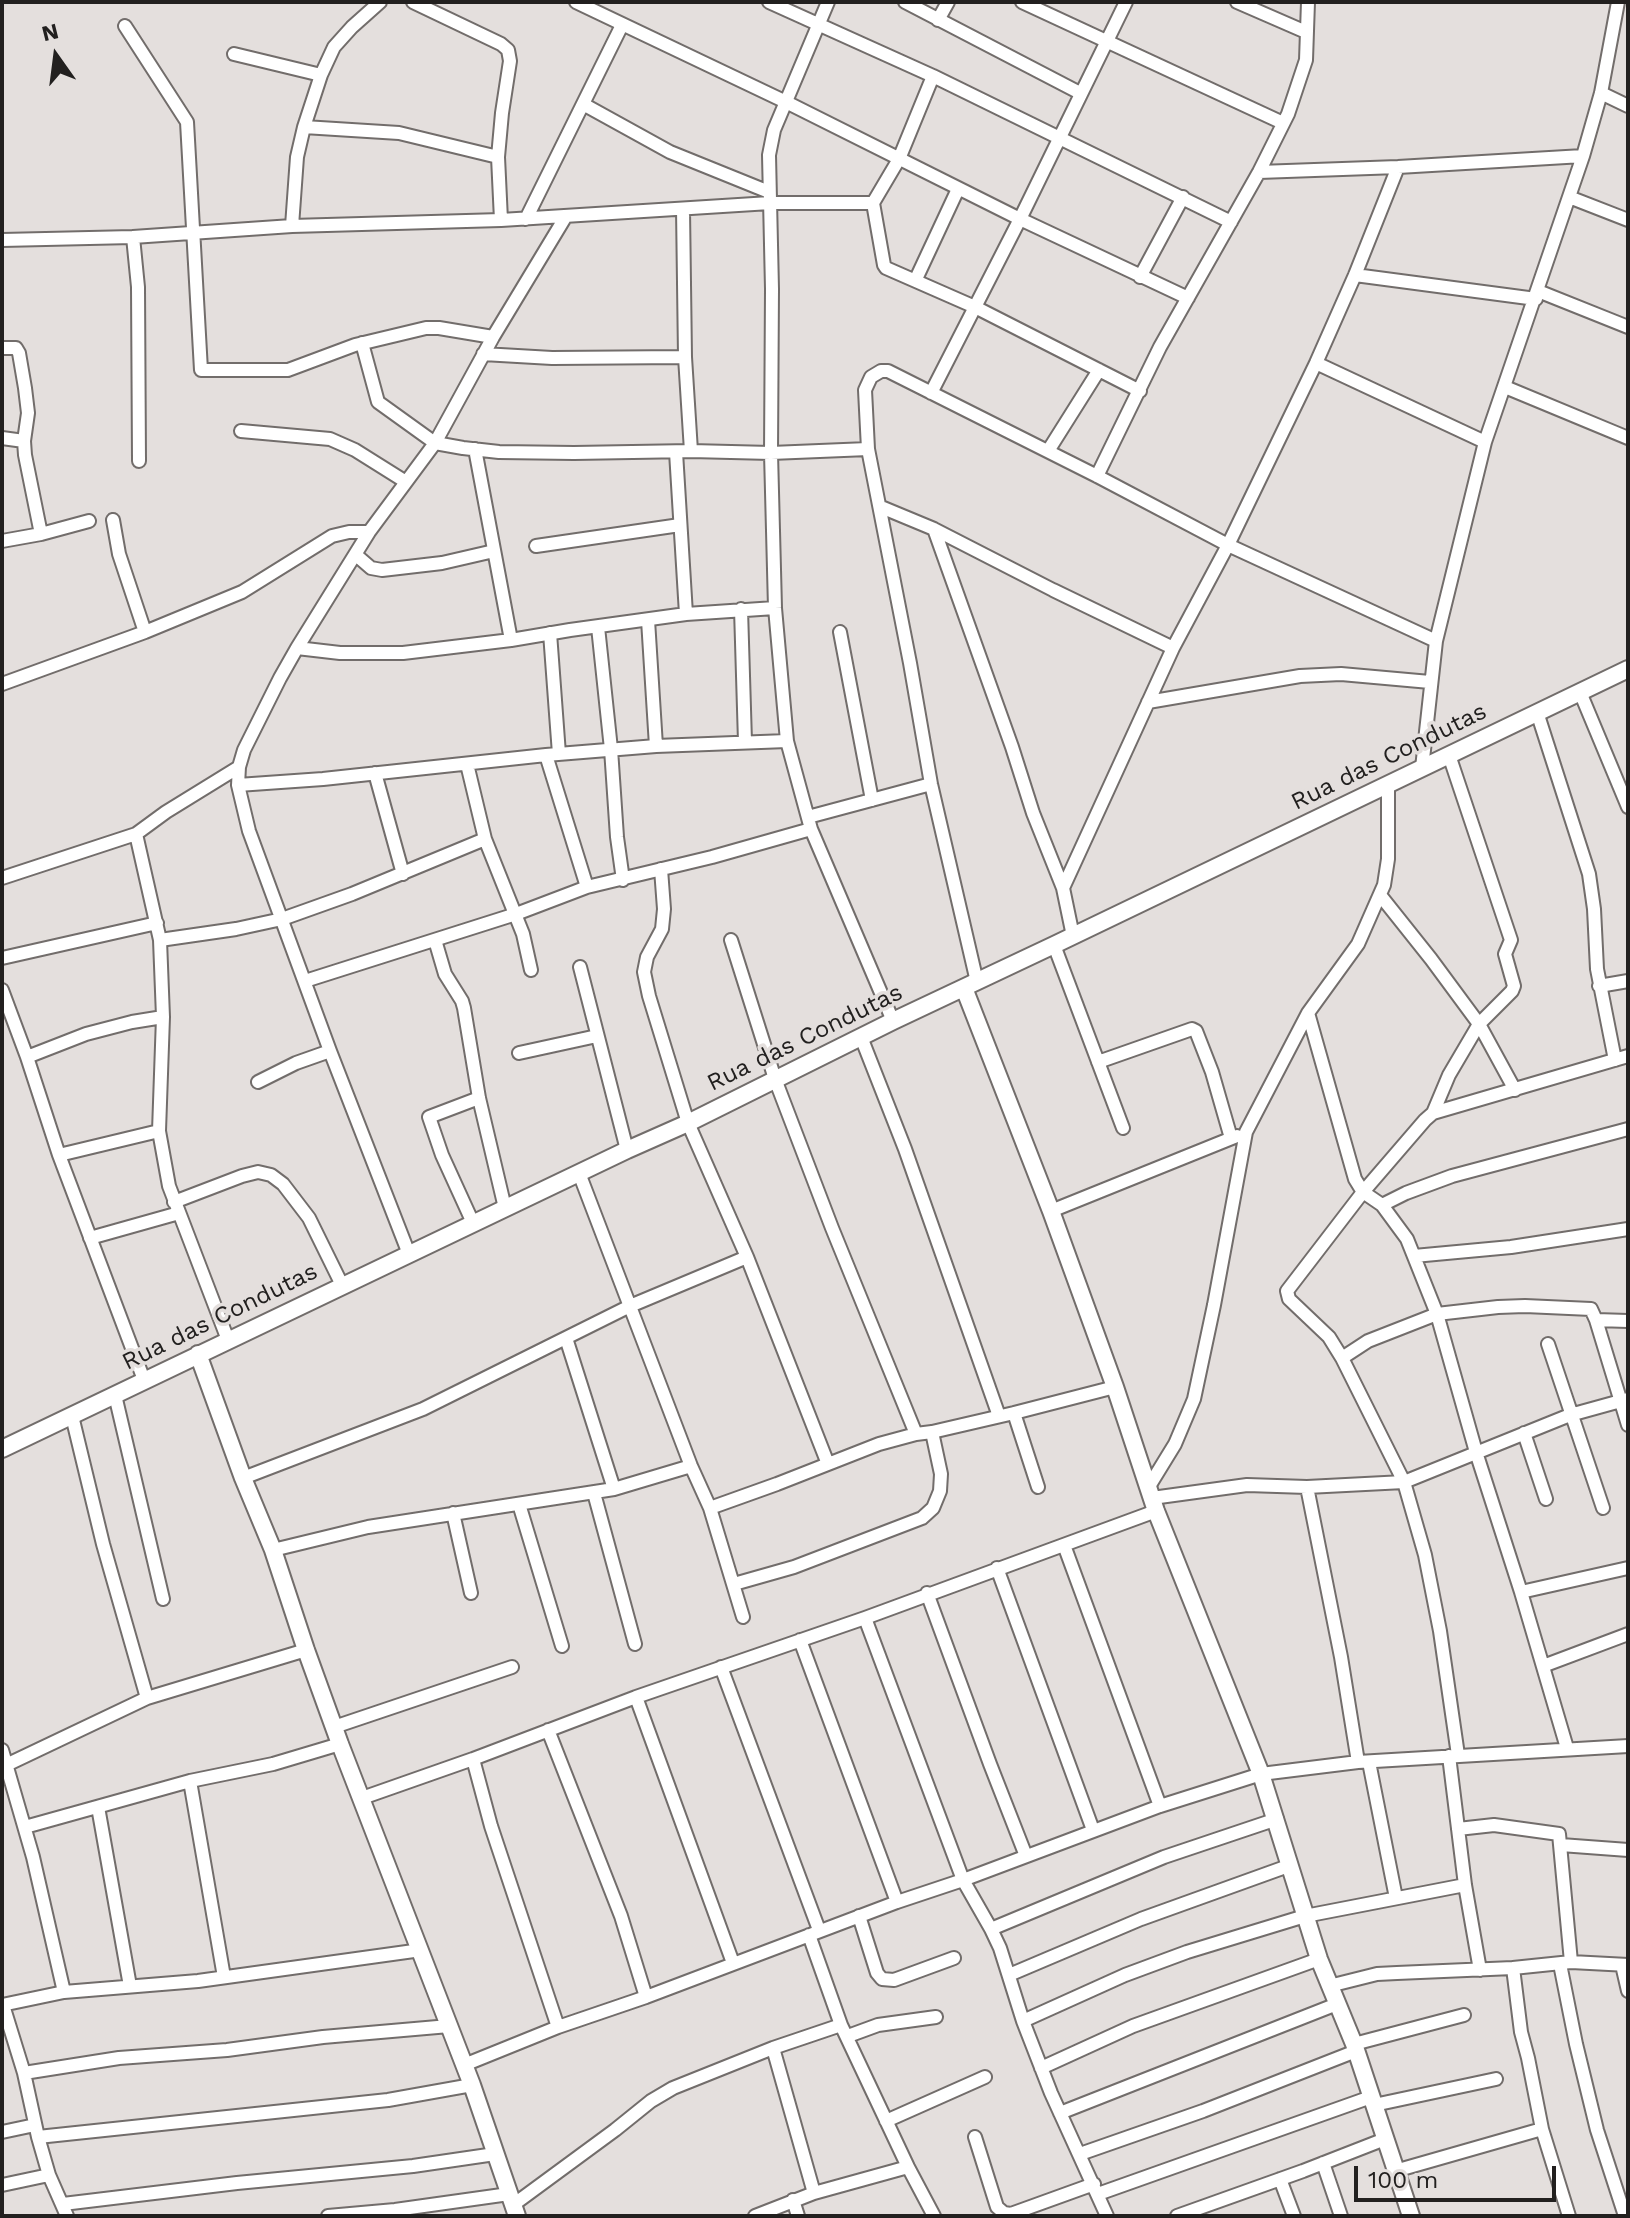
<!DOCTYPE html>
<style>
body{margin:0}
#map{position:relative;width:1630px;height:2218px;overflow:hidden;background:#e4dfdd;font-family:"Work Sans",sans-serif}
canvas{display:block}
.frame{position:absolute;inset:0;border:4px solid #22201f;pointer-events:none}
.north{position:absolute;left:16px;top:16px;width:80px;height:80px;-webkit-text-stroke:6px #e4dfdd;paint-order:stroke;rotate:346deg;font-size:22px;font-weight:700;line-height:32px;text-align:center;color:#22201f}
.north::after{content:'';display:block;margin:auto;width:28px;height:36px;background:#22201f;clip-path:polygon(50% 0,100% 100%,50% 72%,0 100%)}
.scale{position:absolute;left:1354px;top:2166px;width:202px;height:36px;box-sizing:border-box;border:4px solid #22201f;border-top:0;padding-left:10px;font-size:24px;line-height:28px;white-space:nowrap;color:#22201f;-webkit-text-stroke:6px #e4dfdd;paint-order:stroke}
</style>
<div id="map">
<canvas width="1630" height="2218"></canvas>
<div class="frame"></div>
<div class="north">N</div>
<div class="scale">100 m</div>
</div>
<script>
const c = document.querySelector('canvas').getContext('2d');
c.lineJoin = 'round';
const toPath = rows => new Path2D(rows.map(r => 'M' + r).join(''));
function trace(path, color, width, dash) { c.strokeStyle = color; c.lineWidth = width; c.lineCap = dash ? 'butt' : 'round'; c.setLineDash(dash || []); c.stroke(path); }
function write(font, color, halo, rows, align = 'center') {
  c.font = font + ' "Work Sans",sans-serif'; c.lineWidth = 7; c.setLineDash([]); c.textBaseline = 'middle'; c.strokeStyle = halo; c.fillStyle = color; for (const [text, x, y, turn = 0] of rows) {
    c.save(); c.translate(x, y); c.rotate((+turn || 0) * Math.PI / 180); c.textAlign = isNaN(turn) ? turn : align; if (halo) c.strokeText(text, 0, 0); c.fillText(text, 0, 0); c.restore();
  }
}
const street = toPath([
 [413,2,501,44,508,50,510,61,502,113,498,157,501,220],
 [576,2,786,102,1020,219,1188,298],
 [769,2,933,76,1231,222],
 [828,2,774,130,769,155,772,289,771,453,775,608,787,741,811,829,893,1021],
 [905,2,1080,93],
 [1022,2,1283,123],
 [1237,2,1306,32],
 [938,20,948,2],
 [125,26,187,122,201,370,288,370,355,345,426,328,439,328,493,337],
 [234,54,321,75],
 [1601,93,1628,106],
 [583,104,670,152,769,192],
 [304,127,399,133,498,157],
 [1259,172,1398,167,1583,156],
 [1569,197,1628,220],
 [873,203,884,265,886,268,975,307,1140,391],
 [683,209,685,357,691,451],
 [526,219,622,25],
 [292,226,297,157,304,127,321,75,334,47,352,27,380,2],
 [133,237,138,287,139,461],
 [2,240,133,237,292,226,501,220,770,203,873,203,899,159,933,76],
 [1355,275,1536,299],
 [1140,277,1183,197],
 [916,279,958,189],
 [1538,291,1628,327],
 [362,343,378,402,435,443,463,448,499,452,574,453,691,451,771,453,868,449],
 [2,348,16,348,19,353,25,388,28,413,24,441,25,455,41,534],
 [483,354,552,358,685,357],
 [1316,363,1485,442],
 [1505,387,1628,438],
 [931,393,1020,219,1126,2],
 [241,431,330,439,355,450,406,482],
 [2,438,24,441],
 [475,449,511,640],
 [1048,451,1099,370],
 [676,452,686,614],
 [1097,476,1160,347,1259,172,1288,114,1306,60,1308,2],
 [881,507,934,529,1053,590,1173,648],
 [113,520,119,554,145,632],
 [934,529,1012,747,1033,813,1063,888,1073,936],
 [2,541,41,534,89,521],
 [536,546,680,525],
 [356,555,371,568,382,570,442,563,494,551],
 [741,609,745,742],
 [648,620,656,746],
 [598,627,611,749,617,837,623,880],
 [840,632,872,800],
 [550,633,559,754],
 [297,648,340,653,403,653,511,640,570,630,686,614,775,608],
 [2,684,145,632,242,592,332,536,349,532,369,532],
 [1580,692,1628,807],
 [1148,702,1300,676,1341,674,1430,682],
 [1537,712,1589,874,1594,909,1597,969,1615,1060],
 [546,755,587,887],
 [467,764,485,839,523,934,531,970],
 [239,767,238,785,323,779,546,755,656,746,787,741],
 [1422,768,1436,641,1485,442,1583,156,1601,93,1618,2],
 [375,773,403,874],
 [238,785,249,831,330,1051,409,1254],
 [808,817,931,784],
 [136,834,160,940,163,1017,159,1131,169,1186,228,1340],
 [661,869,664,909,662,929,647,957,644,972,649,996,688,1123,747,1257,828,1464],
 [2,878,136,834,166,812,239,767,244,750,280,678,297,648,369,532,435,443,493,337,566,216],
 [1063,888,1173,648,1228,545,1316,363,1355,275,1398,167],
 [1380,895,1431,959,1479,1024,1515,1090],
 [160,940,236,929,282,919,352,894,485,839],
 [435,940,445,974,462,1001,464,1008,479,1098,505,1208],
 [731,940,775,1079,832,1228,916,1434],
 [1054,945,1123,1128],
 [2,958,157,923],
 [580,967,627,1150],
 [305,981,516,914,587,887,712,857,811,829],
 [977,982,931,784,910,663,868,449,865,390,871,377,881,371,888,371,1097,476,1228,545,1436,641],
 [1599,986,1628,981],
 [2,990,27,1057,59,1155,144,1380],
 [1308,1013,1355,1179,1363,1192,1382,1205,1407,1239,1437,1314,1476,1452,1521,1592,1567,1748],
 [861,1037,905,1149,999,1416],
 [519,1053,597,1036],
 [27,1057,86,1034,132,1022,163,1017],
 [1098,1062,1192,1029,1196,1031,1212,1072,1231,1138],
 [258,1082,296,1063,330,1051],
 [1433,1113,1449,1075,1479,1024,1512,991,1514,986,1505,954,1511,940,1449,755],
 [59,1155,159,1131],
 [579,1173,691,1466,710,1508,743,1617],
 [174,1202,242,1176,258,1172,271,1175,283,1184,309,1218,342,1285],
 [1382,1205,1406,1193,1452,1176,1628,1129],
 [1051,1211,1237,1136],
 [473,1223,442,1155,429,1117,479,1098],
 [90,1238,179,1213],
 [1414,1256,1511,1247,1628,1229],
 [1596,1320,1628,1321],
 [566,1338,614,1489],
 [1548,1344,1603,1508],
 [1342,1358,1368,1341,1437,1314,1498,1307,1525,1306,1591,1309,1596,1320,1628,1425],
 [115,1395,163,1599],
 [1014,1413,1038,1487],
 [72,1416,103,1544,147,1698],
 [1524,1433,1546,1499],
 [243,1478,423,1409,630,1306,747,1257],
 [1307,1487,1341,1657,1358,1762],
 [1148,1488,1175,1444,1194,1399,1214,1305,1246,1132,1308,1013,1358,944,1384,885,1388,859,1388,784],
 [594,1493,635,1644],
 [1152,1498,1247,1485,1307,1487,1404,1482,1570,1415,1628,1399],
 [519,1504,562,1646],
 [710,1508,777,1484,879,1444,916,1434,932,1432,1014,1413,1115,1387],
 [453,1513,471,1593],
 [1064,1545,1160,1806],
 [273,1550,368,1527,614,1489,691,1466],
 [997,1568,1093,1830],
 [734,1584,794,1567,922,1518,933,1508,940,1491,941,1474,932,1432],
 [1521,1592,1628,1568],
 [927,1593,990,1764,1026,1856],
 [865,1618,963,1880,991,1929,1000,1948,1023,2021,1051,2093,1107,2216],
 [800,1640,897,1902],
 [1543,1666,1628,1634],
 [721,1667,819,1930],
 [636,1697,733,1963],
 [334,1727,512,1667],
 [548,1730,621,1916,646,1997],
 [2,1750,33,1857,64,1992],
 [1458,1755,1440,1631,1425,1555,1404,1482,1342,1358,1329,1337,1289,1299,1287,1291,1363,1192,1425,1120,1433,1113,1628,1056],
 [1449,1756,1465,1885,1480,1970],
 [473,1759,491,1826,558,2027],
 [1369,1762,1396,1898],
 [2,1767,147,1698,306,1650],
 [190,1781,224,1977],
 [362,1798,473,1759,636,1697,865,1618,1156,1511],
 [98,1807,130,1986],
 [25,1827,190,1781,273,1764,340,1744],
 [1458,1829,1494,1825,1559,1834,1571,1962],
 [1561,1845,1628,1850],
 [859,1916,877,1973,882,1979,894,1980,954,1958],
 [991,1929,1164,1857,1277,1819],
 [809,1935,841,2025,908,2167,934,2216],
 [1560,1964,1576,2044,1597,2130,1625,2216],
 [1622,1965,1628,1991],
 [1513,1968,1521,2032,1528,2058,1542,2129,1569,2216],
 [1009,1975,1141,1919,1291,1865],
 [1329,1986,1377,1974,1397,1973,1513,1968,1571,1962,1628,1965],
 [2,2005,64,1992,198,1981,421,1950],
 [3,2005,24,2073,38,2137,49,2175,67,2216],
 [1023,2021,1125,1975,1187,1952,1305,1916,1465,1885],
 [848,2036,878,2025,936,2017],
 [1354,2044,1464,2015],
 [773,2048,814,2193],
 [464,2065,558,2027,646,1997,897,1902,963,1880,1160,1806,1261,1774,1358,1762,1628,1746],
 [1041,2068,1133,2026,1319,1959],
 [24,2073,119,2058,227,2050,323,2037,449,2026],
 [1374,2105,1496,2079],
 [1060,2113,1337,2004],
 [886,2121,985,2077],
 [2,2132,35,2125],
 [38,2137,388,2100,472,2085],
 [975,2137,997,2207,1004,2213,1011,2214,1094,2184],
 [1080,2154,1203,2111,1356,2051],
 [1323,2163,1341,2216],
 [1395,2171,1542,2129],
 [1280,2179,1294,2216],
 [2,2185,49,2175],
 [1098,2194,1371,2097],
 [793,2200,798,2216],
 [63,2204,237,2183,413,2166,495,2154],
 [513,2205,615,2130,651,2101,673,2088,773,2048,841,2025],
 [328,2216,395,2210,509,2194],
 [755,2216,814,2193,908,2167],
 [1177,2216,1303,2171,1385,2139]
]);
const secondary = toPath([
 [964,988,1051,1211,1115,1387,1156,1511,1261,1774,1319,1959,1354,2044,1411,2216],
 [198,1354,243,1478,273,1550,306,1650,340,1744,472,2085,517,2216],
 [2,1449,627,1150,688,1123,893,1021,1054,945,1628,669]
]);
trace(street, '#726d6b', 16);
trace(secondary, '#726d6b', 20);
trace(street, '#fff', 12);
trace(secondary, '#fff', 16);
write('24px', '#22201f', '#e4dfdd', [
 ["Rua das Condutas",1389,757,-26],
 ["Rua das Condutas",805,1038,-26],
 ["Rua das Condutas",220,1317,-26]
]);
</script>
